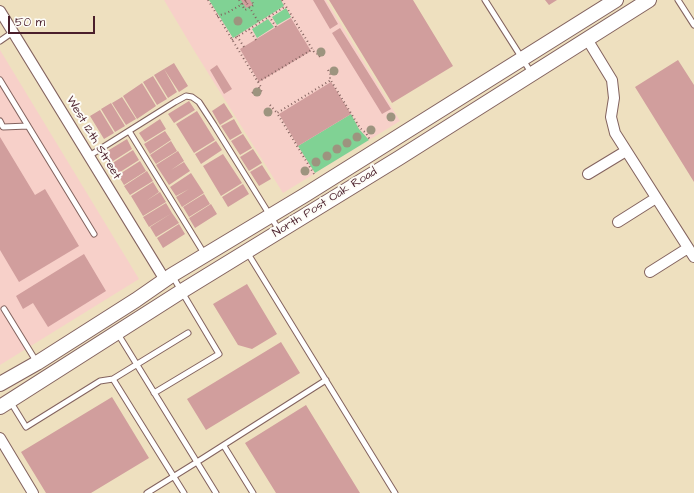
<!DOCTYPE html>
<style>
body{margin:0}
#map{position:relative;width:694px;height:493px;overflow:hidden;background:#eee0bf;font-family:"Architects Daughter",sans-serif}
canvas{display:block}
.scale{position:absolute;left:8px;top:16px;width:87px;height:18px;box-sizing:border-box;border:2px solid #4a1f2b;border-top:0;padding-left:5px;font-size:12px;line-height:14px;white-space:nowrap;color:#4a1f2b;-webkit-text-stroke:3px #fdfcf7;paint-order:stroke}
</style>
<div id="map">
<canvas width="694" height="493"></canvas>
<div class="scale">50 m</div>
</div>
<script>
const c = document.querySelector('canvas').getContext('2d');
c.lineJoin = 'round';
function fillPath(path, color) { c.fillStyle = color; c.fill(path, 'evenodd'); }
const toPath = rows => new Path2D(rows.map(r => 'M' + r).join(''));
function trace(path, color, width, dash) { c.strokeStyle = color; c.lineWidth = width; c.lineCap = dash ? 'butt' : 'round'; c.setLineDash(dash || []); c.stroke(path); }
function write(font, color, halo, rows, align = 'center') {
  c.font = font + ' "Architects Daughter",sans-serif'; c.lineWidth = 4; c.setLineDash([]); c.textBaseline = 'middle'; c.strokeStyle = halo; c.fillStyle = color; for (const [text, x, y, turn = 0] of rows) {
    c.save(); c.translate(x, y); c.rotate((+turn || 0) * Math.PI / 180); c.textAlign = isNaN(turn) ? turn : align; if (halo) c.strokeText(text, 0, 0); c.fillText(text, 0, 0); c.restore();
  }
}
fillPath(toPath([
 [164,0,326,0,400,121,283,193,195,52],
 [0,50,139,279,0,365]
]), '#f7d0c9');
fillPath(toPath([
 [209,0,281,0,284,6,233,38],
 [286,8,291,17,277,25,272,17],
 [268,19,274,27,257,38,252,29],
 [351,114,359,129,369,140,315,173,298,146]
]), '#80d294');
fillPath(toPath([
 [241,0,250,0,253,5,246,8],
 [313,0,324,0,338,24,330,29],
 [329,0,413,0,453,66,392,103],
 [545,0,557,0,549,5],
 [291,18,311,51,259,82,240,49],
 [340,28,391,109,382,114,332,33],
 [678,60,694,85,694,182,635,87],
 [174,63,188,86,179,92,164,69],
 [217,65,232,89,224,94,210,70],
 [164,69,177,92,168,98,154,75],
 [153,76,167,99,157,105,143,82],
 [331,82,351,114,298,146,279,114],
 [142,83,156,106,137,119,123,96],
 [122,97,136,119,126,125,112,103],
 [189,101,195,110,174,123,168,114],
 [111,103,125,126,115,132,101,109],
 [224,103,233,117,220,125,212,111],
 [100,110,114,133,104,139,90,116],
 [197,111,215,140,194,153,176,124],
 [160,119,166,129,145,142,139,133],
 [234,119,242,133,230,140,221,126],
 [165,131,171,140,150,154,144,144],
 [243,134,252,148,240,155,231,141],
 [0,137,35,195,45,189,79,246,19,282,0,250],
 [127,139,132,149,110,163,104,153],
 [171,141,177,151,156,164,150,155],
 [216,141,222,150,201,164,195,154],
 [253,149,262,163,249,171,240,157],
 [133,150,139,160,117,174,111,164],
 [178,151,184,161,171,170,184,162,190,171,169,185,156,165],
 [223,154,242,183,221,196,203,166],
 [140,161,146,171,124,185,118,175],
 [262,165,271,179,259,186,250,172],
 [147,171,153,181,130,195,124,186],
 [191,173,204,193,182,207,176,197,189,189,176,196,170,187],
 [153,182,159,192,146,201,160,192,166,202,143,216,131,196],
 [243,184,249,194,228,207,222,197],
 [204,194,210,204,189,217,183,207],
 [166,203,172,213,149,227,143,217],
 [211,204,217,214,195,228,189,218],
 [172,213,179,223,156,237,150,227],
 [179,224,185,234,163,248,157,238],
 [84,254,106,291,48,327,33,303,23,309,16,296],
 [247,284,277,334,252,349,238,345,213,304],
 [281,342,300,373,206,430,187,399],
 [112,397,149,458,91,493,46,493,21,452],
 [306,405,360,493,276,493,245,443]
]), '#d19e9d');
const lane = toPath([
 [485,0,532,74],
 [678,0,694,25],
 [0,41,13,32],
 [0,80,94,234],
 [0,121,3,127,28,126],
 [129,131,205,255],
 [89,156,175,102,186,96,192,97,199,102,214,125,279,230],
 [247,252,395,493],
 [4,309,36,361],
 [118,334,216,493],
 [113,379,184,493],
 [154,393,219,354,173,277],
 [10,401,26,427,100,381,113,379,188,333],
 [224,446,253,493],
 [147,493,197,462,326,380]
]);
const street = toPath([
 [0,11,165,280],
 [587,39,612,80,614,98,611,117,615,133,694,257],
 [588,174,626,151],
 [618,222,656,198],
 [650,272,688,248],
 [0,438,33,493]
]);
const secondary = toPath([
 [0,384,37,363,136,300,172,275,305,195,616,0],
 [0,407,182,291,399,158,649,0]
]);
trace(lane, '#83635f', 7);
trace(street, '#83635f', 12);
trace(secondary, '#83635f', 16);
trace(toPath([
 [208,0,261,87,259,88],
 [239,0,245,10,254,5,251,0],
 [245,0,259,23],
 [282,0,314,52,318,54,320,57],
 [217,16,227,13,249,0],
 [269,16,276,27],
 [249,29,256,40],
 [237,36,244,47],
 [232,40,286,6],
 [328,70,330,74,330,79,360,128,366,133,370,140],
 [258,82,313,49],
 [252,93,259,88,263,93],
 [270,105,277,113],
 [314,174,277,113,331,80]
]), '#83635f', 2, [1, 3]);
trace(lane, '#fff', 5);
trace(street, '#fff', 10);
trace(secondary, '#fff', 14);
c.fillStyle = '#9d947f';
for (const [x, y] of [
 [238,21],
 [321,52],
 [334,71],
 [257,92],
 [268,112],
 [391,117],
 [371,130],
 [357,137],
 [347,143],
 [337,149],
 [327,156],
 [316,162],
 [305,171]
]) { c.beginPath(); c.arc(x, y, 4.5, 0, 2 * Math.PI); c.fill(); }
write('12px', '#4a1f2b', '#fdfcf7', [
 ["West 12th Street",93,138,59],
 ["North Post Oak Road",325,203,-32]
]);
</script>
